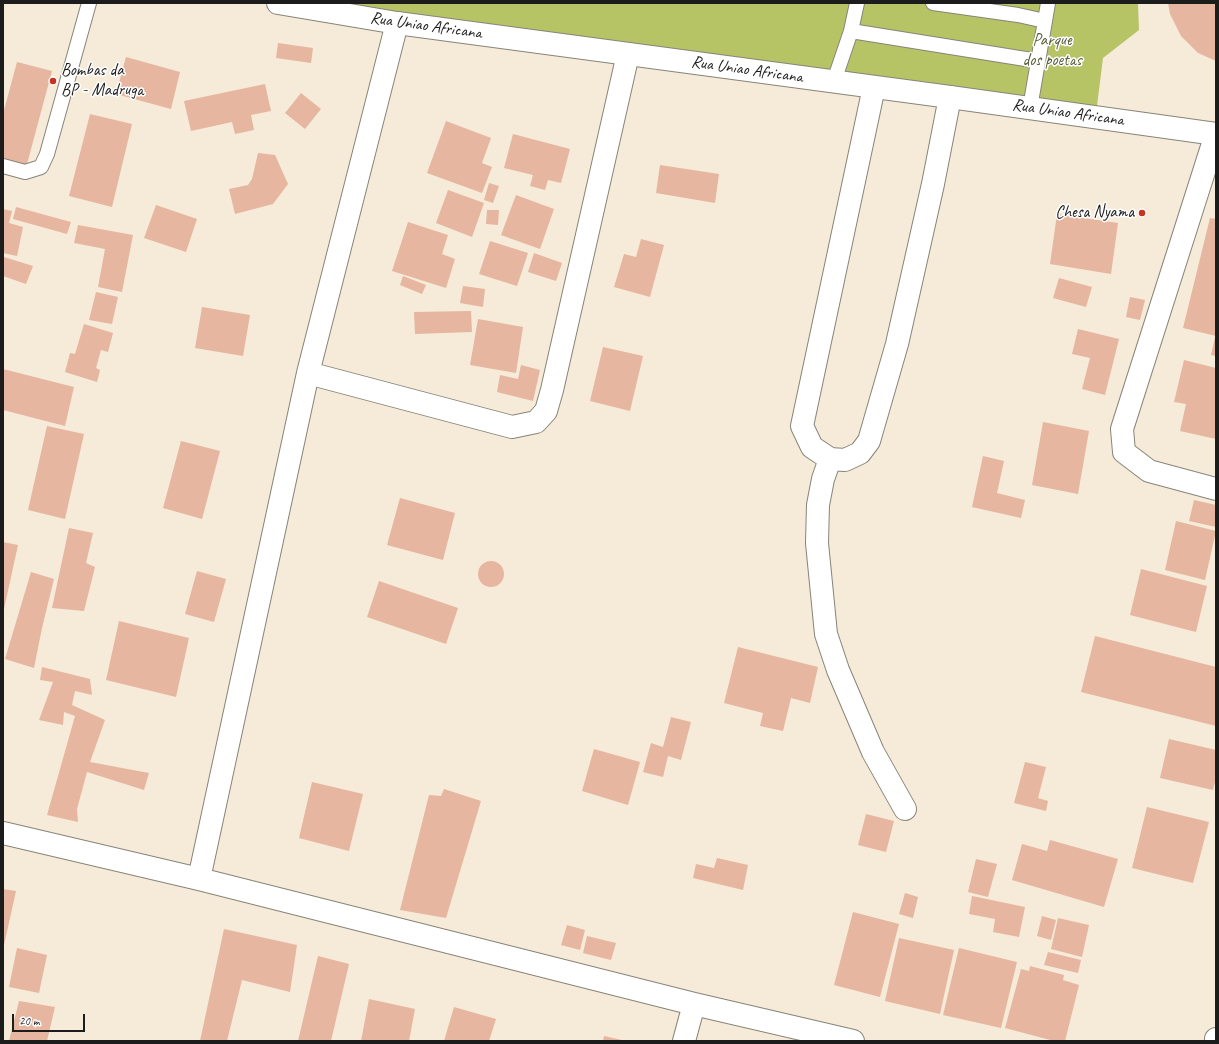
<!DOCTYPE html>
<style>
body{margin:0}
#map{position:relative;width:1219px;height:1044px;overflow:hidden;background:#f5ebd8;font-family:Caveat,sans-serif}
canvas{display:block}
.frame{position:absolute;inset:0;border:4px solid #1c1c1c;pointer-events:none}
.scale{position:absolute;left:12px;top:1014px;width:73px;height:18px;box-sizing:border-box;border:2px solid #1c1c1c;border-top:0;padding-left:5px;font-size:12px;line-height:14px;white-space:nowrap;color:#1c1c1c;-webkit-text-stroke:3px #fff;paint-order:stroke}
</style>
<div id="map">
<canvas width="1219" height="1044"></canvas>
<div class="frame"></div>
<div class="scale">20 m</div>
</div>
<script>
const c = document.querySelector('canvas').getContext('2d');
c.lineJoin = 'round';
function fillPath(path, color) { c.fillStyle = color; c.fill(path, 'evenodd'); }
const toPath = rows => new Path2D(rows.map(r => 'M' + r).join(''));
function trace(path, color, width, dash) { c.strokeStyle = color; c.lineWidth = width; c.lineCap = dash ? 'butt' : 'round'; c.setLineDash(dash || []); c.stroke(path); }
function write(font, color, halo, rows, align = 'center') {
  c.font = font + ' Caveat,sans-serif'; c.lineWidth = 3; c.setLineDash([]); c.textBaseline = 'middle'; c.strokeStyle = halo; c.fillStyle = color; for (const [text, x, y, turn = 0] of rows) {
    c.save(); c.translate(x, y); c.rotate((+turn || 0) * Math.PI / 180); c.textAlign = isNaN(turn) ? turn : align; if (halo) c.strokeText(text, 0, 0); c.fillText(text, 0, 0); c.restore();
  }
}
fillPath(toPath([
 [314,3,1138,3,1139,30,1103,58,1097,106]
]), '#b6c466');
fillPath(toPath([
 [1168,3,1216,3,1216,61,1198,53,1181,36,1170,14],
 [278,43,313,48,311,63,276,58],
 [126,57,180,72,171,109,116,94],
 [17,62,52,71,23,179,3,174,3,114],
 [265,84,271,111,251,115,254,130,235,134,232,122,191,131,184,101],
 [301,93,321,109,305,129,285,113],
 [90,114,132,124,112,207,69,196],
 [446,121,491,138,482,163,492,167,482,193,427,173],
 [513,134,570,149,561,183,548,180,545,190,530,186,533,175,504,168],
 [258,153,275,155,288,184,273,204,235,214,229,189,248,185,252,179],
 [660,165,719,174,715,203,656,193],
 [489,183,499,186,493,203,484,200],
 [448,190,484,203,472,237,436,223],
 [516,195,554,209,540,249,501,235],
 [156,205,197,219,186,252,144,238],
 [16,207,71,222,67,234,13,219],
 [3,209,12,211,9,223,23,227,17,256,3,253],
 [487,210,499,210,498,225,486,224],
 [1057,214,1118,223,1111,274,1050,264],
 [1210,218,1216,219,1216,336,1183,328],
 [408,222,448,235,442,254,455,259,446,288,392,271],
 [78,225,133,235,122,292,98,287,105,249,74,243],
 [641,239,664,245,650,297,614,287,624,254,636,257],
 [490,241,528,253,517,286,479,274],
 [534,253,562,263,556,281,528,272],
 [4,257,33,266,26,284,3,276],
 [403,276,426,285,422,294,400,285],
 [1059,278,1092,287,1086,307,1053,298],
 [463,286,485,289,483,307,460,303],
 [96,292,118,297,112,324,89,320],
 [1130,297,1145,300,1140,320,1126,317],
 [202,307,250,315,243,356,195,348],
 [471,311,472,332,415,334,414,312],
 [478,319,523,327,516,373,470,365],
 [84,324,113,333,108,352,101,350,96,368,100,370,97,382,65,372,70,353,75,354],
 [1078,329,1119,339,1105,395,1082,389,1090,358,1072,354],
 [1215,337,1216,337,1216,356,1211,355],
 [603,347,643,356,630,411,590,401],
 [1184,360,1216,368,1216,439,1180,431,1186,404,1174,402],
 [521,365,540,370,533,401,497,392,500,375,518,379],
 [3,369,74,387,65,426,3,410],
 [1043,422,1089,431,1078,494,1032,485],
 [47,426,84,434,65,519,28,510],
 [181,441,220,451,202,519,163,508],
 [983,456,1004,461,997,493,1025,500,1021,518,972,507],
 [400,498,455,513,443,560,387,545],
 [1194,500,1216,505,1216,527,1189,521],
 [1176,521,1216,531,1205,580,1165,570],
 [69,528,93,533,86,563,95,567,84,611,52,608],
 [3,542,18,545,4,609,3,609],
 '478 574a13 13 0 1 1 26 0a13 13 0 1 1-26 0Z',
 [1141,569,1207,586,1196,632,1130,615],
 [197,571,226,579,214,622,185,614],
 [31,572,54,579,42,628,34,668,5,659],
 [379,581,458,608,446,644,367,617],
 [119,621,189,638,176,697,106,680],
 [1095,636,1216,667,1216,726,1081,692],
 [738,647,818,667,810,703,791,698,783,731,760,726,763,713,724,703],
 [42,667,90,679,92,695,75,691,72,705,105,720,90,762,149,773,144,790,87,772,77,809,78,822,47,815,75,716,64,712,63,725,39,720,53,682,40,680],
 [671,717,691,722,681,760,668,756,663,777,643,772,651,743,663,747],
 [1169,739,1216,750,1216,778,1213,790,1160,778],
 [594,749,640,762,628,805,582,791],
 [1025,762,1046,767,1038,798,1048,801,1046,811,1014,803],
 [312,782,363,794,349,851,299,838],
 [444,789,481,801,446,918,400,910,429,795,441,796],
 [1147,807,1209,822,1193,883,1132,868],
 [866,814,894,821,886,852,858,845],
 [1050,840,1118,859,1104,907,1012,880,1022,844,1047,851],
 [717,858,748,865,743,890,693,878,696,864,714,868],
 [976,859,997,864,988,897,968,892],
 [3,889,16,891,4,945,3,945],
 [905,893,918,897,913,918,899,914],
 [972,896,1025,907,1019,937,993,932,995,919,969,914],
 [853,912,899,924,880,997,834,985],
 [1042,916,1056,920,1051,940,1037,936],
 [1058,918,1089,925,1082,957,1051,949],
 [567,925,585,930,580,950,561,945],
 [224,929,297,945,290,992,242,980,227,1041,200,1041],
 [587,936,616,943,611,960,583,953],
 [899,938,954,950,940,1014,885,1001],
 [17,948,47,955,39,993,9,987],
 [959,948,1017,962,1001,1028,943,1015],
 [1048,952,1081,960,1078,973,1044,965],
 [318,956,349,964,331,1041,298,1041],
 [1030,966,1064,975,1063,980,1079,985,1065,1041,1054,1041,1005,1028,1021,969,1029,971],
 [369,999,415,1009,409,1041,361,1041],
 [19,1001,55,1007,47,1041,9,1041],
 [454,1007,496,1019,489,1041,444,1041],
 [604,1036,622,1040,622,1041,603,1041]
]), '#e6b6a0');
const service = toPath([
 [933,3,1018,15,1045,21,1030,108],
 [1045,21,1048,3],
 [851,31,1038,61],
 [834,81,851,31,857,3],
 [3,166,25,172,41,167,47,154,89,3]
]);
const minor = toPath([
 [874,87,802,426,812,447,830,459,845,460,860,453,869,441,897,344,933,184,950,97],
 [1216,134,1122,429,1124,452,1149,471,1216,489],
 [308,373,512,427,536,422,546,411,552,390,628,54],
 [830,459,823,479,818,505,817,543,826,634,838,670,873,752,905,809],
 [3,833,199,879,694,1004,853,1041],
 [199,879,308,373,397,23],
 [684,1041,694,1004],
 [1216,1041,1216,1039]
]);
const secondary = toPath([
 [278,3,397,23,950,97,1216,134]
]);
trace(service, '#88847a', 16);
trace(minor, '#88847a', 24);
trace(secondary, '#88847a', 24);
trace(service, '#fff', 14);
trace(minor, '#fff', 22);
trace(secondary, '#fff', 22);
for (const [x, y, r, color] of [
 [53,81,4,"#c8321e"],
 [1142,213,4,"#c8321e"]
]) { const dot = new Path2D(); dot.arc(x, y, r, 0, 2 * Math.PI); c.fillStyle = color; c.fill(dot); trace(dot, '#fff', 1.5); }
write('17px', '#1c1c1c', '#fff', [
 ["Rua Uniao Africana",426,26,8],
 ["Rua Uniao Africana",747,70,8],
 ["Rua Uniao Africana",1068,113,8]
]);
write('17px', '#5a5f3a', '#fff', [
 ["Parque",1052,41],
 ["dos poetas",1052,61]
]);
write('17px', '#1c1c1c', '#fff', [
 ["Bombas da",61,71],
 ["BP - Madruga",61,91],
 ["Chesa Nyama",1134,213,"right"]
], 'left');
</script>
